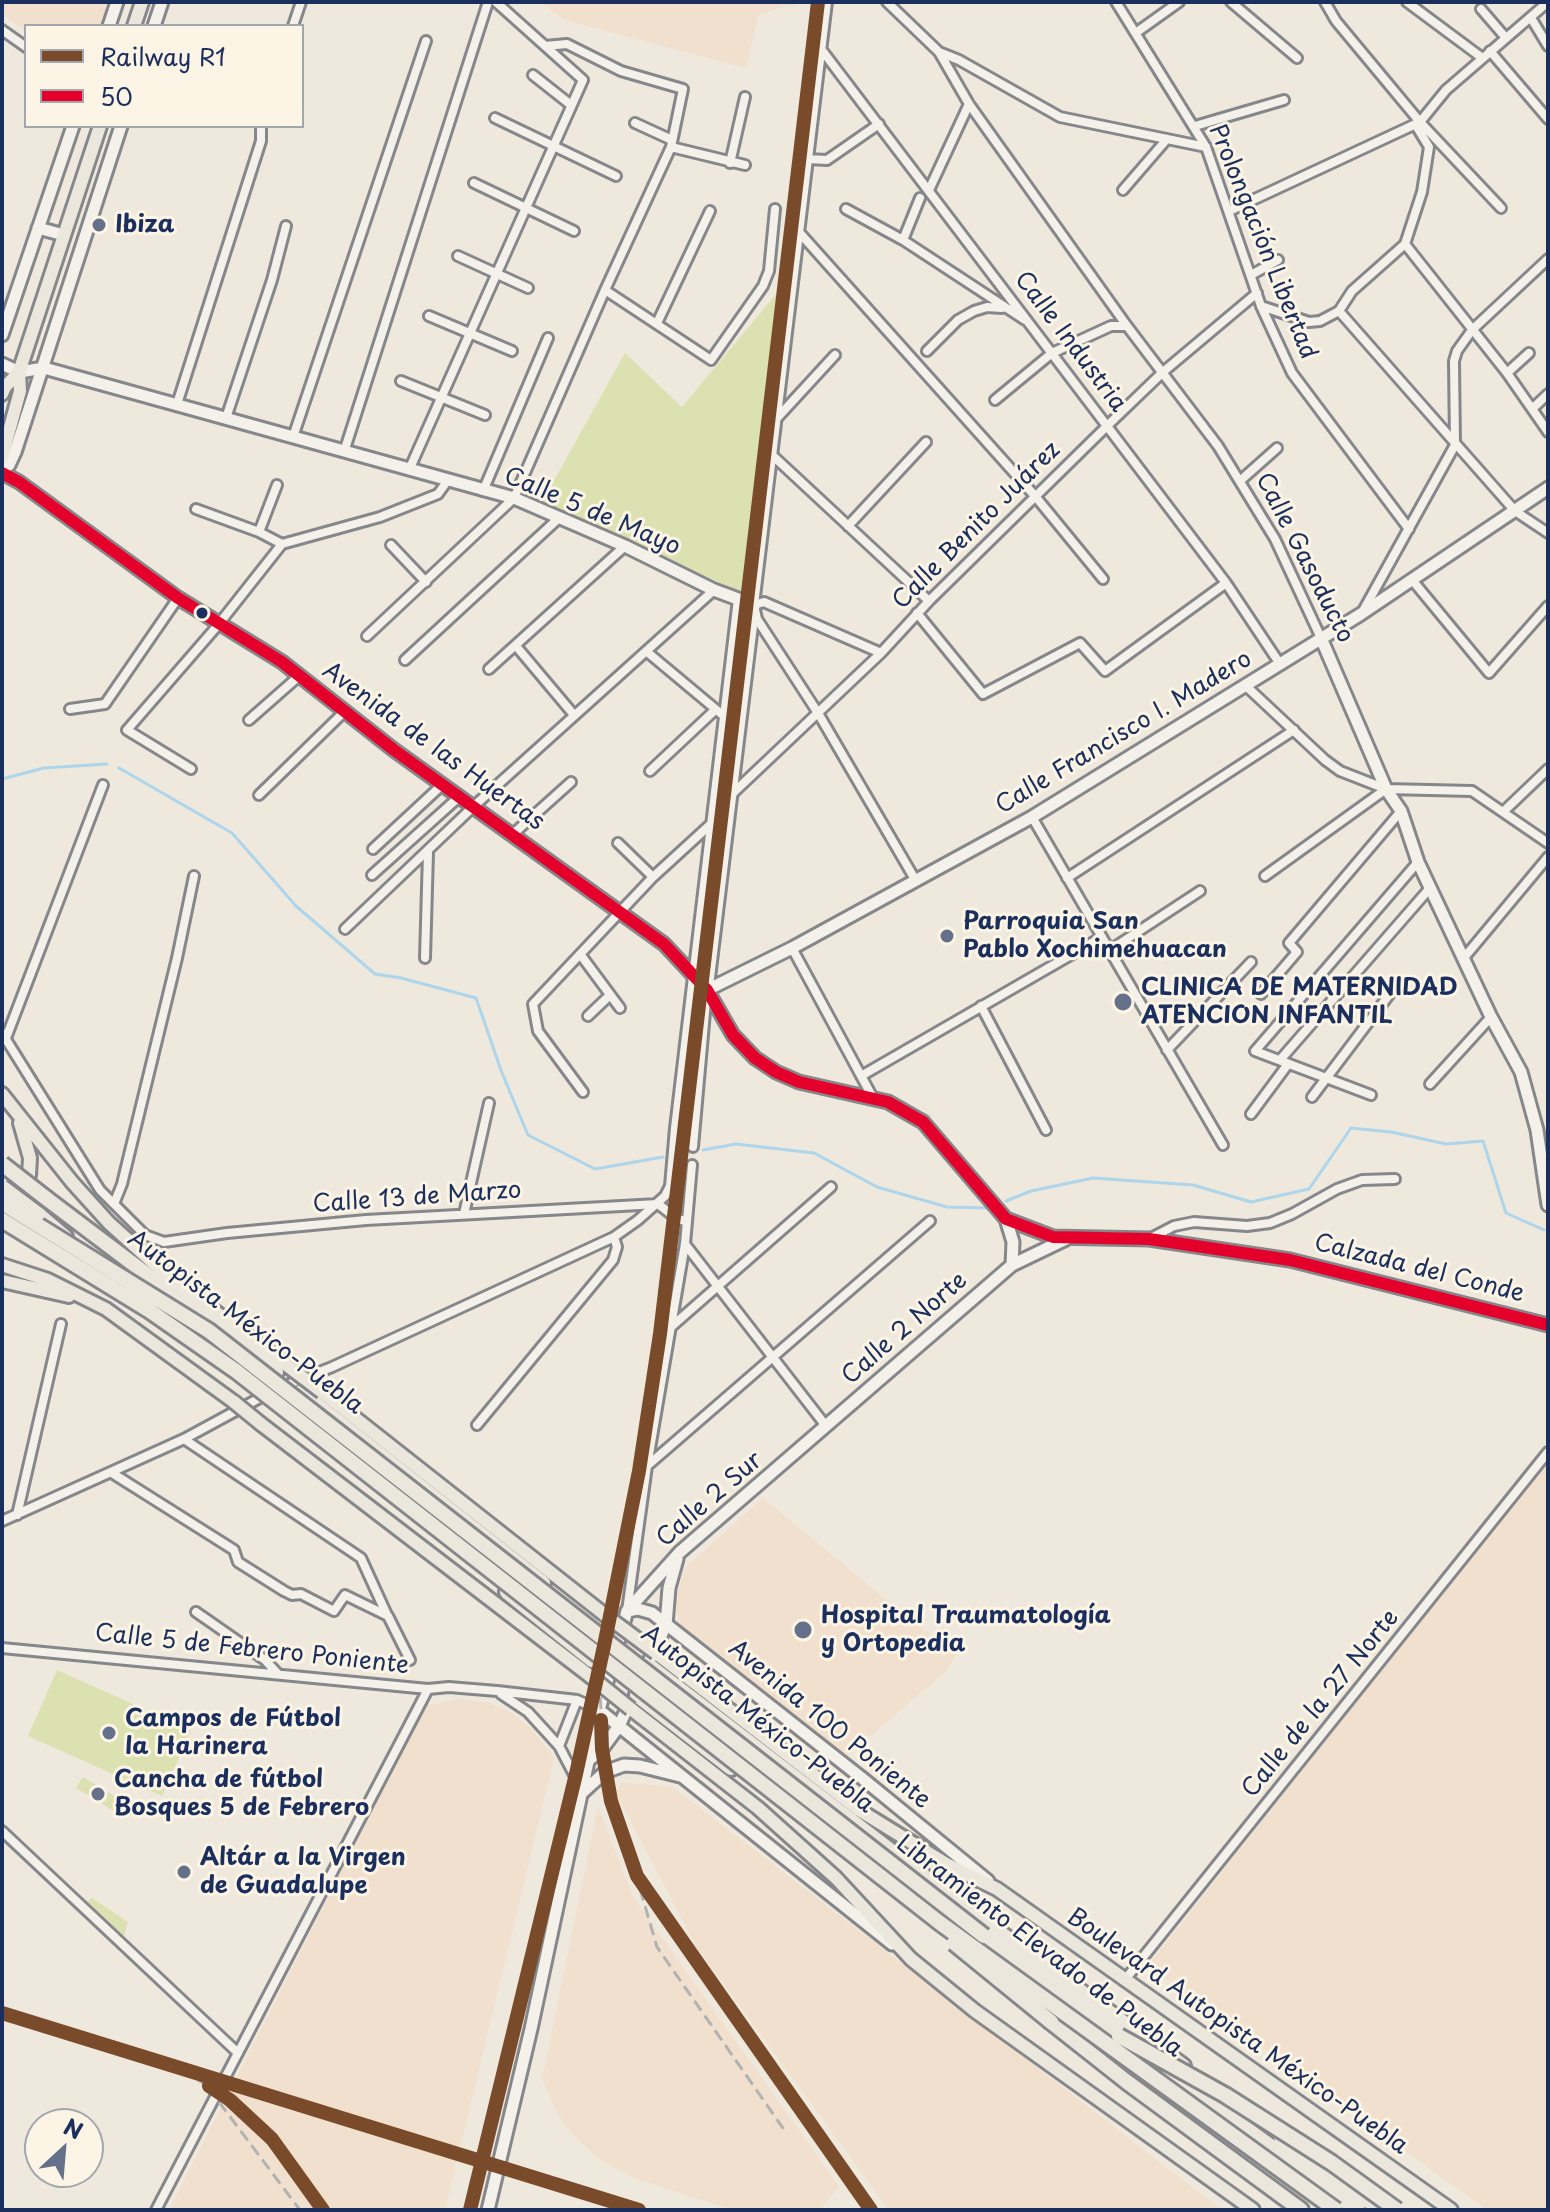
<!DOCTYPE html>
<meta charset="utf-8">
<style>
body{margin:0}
#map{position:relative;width:1550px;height:2212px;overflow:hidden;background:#efe8dc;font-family:"Playpen Sans",sans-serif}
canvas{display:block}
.frame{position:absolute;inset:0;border:4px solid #1b2f5e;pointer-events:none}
.legend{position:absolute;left:24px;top:24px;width:280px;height:104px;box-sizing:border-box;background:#fcf5e5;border:2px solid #a2a6af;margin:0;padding:10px 14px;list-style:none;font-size:24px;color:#1b2f5e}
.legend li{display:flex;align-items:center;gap:16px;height:40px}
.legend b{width:40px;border:2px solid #a2a6af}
.north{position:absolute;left:24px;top:2108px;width:80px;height:80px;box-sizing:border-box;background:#fcf5e5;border:2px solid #a2a6af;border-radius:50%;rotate:26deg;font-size:22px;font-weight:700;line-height:32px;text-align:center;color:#1b2f5e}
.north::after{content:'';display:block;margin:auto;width:28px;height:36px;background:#65708a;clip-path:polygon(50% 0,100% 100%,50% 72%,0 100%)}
</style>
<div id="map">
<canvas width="1550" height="2212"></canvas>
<div class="frame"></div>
<ul class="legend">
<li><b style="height:10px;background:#7a4b2a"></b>Railway R1</li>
<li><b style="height:10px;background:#e4002b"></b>50</li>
</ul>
<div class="north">N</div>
</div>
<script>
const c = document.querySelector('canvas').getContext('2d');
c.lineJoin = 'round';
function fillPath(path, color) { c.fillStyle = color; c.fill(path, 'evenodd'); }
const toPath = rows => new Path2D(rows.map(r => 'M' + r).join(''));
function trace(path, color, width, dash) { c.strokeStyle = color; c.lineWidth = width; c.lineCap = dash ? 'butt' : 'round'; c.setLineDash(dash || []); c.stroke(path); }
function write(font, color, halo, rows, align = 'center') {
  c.font = font + ' "Playpen Sans",sans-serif'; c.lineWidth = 6; c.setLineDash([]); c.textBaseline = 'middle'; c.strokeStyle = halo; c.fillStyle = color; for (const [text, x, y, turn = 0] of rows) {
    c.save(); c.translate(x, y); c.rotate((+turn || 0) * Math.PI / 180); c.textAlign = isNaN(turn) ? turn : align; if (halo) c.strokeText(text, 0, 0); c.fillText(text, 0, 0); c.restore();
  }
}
fillPath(toPath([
 [2,2,110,2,102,26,26,26,26,31,2,14],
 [540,2,795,2,795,7,784,6,758,16,746,68,565,20],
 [1548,1459,1548,2210,1487,2210,1148,1966],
 [763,1498,919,1627,957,1653,946,1671,846,1757,683,1632,675,1605,684,1569],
 [462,1699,489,1703,511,1713,530,1727,554,1758,445,2210,169,2210,426,1705],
 [621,1783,671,1786,1222,2210,889,2210,696,1946,616,1793],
 [598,1807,633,1897,839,2186,820,2210,733,2210,637,2179,602,2161,574,2136,557,2113,542,2079]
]), '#f0e0cd');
fillPath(toPath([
 [777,293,741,592,541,504,625,353,682,407],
 [57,1670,191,1730,162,1796,28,1736],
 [83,1777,121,1800,114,1811,76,1788],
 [92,1898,128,1922,124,1936,87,1902]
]), '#dce1b2');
trace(toPath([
 [119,768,232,833,296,906,375,974,401,978,476,998,502,1073,528,1135,595,1169,663,1157],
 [2,779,44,768,107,764],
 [703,1150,736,1144,814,1153,877,1187,947,1207,987,1208],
 [1006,1201,1031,1191,1093,1178,1193,1185,1251,1202,1309,1189,1351,1128,1391,1132,1446,1144,1483,1141,1506,1213,1544,1230]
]), '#add5eb', 3);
const street = toPath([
 [827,2,754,605,757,619,818,713,916,881],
 [887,2,939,52,969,104,1127,326,1218,446,1275,539,1321,638],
 [1116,2,1206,147,1261,306,1292,373,1409,529],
 [1231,2,1297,58],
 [1325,2,1336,21,1420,122,1501,208],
 [1407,2,1481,57],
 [1481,9,1506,38],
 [1531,18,1548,46],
 [293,26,301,2],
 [2,30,26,47],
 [1137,32,1179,2],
 [821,49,1226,583,1280,664],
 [1490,51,1548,119],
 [939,52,959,60,1060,117,1206,147],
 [533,75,571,105],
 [495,118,616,176],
 [635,123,672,140],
 [1195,126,1284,100],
 [671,147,745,165],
 [807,159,827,160,879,124],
 [730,163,745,97],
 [474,183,574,231],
 [929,190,969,104],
 [1123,190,1167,139],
 [846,209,903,240,1025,320],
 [1229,211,1420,122,1446,90,1548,2],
 [798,231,1035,496,1103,579],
 [903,240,920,198],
 [1405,244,1507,373,1548,432],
 [458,256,528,288],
 [1251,275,1278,260],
 [605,290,711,360,763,286,769,271,775,209],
 [1261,306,1309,322,1320,321,1339,311,1352,291,1405,244,1422,192,1429,147,1415,124],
 [1339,311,1515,511,1548,533],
 [429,316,512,351],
 [657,323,710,211],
 [927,351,958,320,974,311,987,307,1002,308],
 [1507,373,1529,353],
 [401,381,485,415],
 [995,400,1052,353,1111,326,1127,326],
 [177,404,261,141,261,126],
 [1532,409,1548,394],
 [778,417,835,355],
 [226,418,272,280,286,226],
 [293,437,426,41],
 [344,452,488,2],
 [771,454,929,601],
 [409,470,583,80,496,2],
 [1241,480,1277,448],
 [483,491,548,338],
 [196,509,259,532,282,544],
 [848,526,926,442],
 [259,532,277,485],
 [282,544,380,517,438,494,448,480],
 [391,545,426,582],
 [1413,581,1489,673,1548,606],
 [754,605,764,602,881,653],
 [1363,611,1455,445,1454,361,1457,351,1472,330,1548,259],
 [917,613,983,694,1080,643,1105,671,1226,583],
 [367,636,514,498,605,290,671,147,683,89,621,71,567,44,545,46],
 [516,646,574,715],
 [646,651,725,717],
 [405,660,560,517],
 [489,669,625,546],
 [1246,686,1325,760,1340,771,1386,789,1472,791,1548,843],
 [70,709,105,704,178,598],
 [249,720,299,676],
 [191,769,127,730,218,625,282,544],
 [650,771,715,710],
 [732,794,881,653,929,601,1108,425,1163,372,1257,293],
 [259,795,344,712],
 [1503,812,1548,769],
 [1032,817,1223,1145],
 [513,834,571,782],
 [618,843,653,877],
 [373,849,443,784],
 [372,875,460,796],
 [1265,876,1386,789],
 [1067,878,1294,730],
 [345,929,474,806,714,590],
 [792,948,873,1098],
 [1110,950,1200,891],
 [580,954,620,1008],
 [425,958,428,853],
 [1463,959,1548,857],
 [1261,994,1297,952,1289,943,1401,811],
 [981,1006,1046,1130],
 [588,1016,610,995],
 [2,1033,100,1190,145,1235,164,1242,227,1233,366,1220,658,1204,676,1218,687,1222],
 [6,1038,103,785],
 [1167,1050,1251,962],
 [1280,1060,1430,888],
 [861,1076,1102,937],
 [1430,1084,1491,1017],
 [583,1092,538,1031,533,1004,653,877,712,823],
 [1371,1095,1255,1051,1418,862],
 [1312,1097,1392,991],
 [1251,1114,1288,1064],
 [693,1147,707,990],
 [114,1204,122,1184,177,958,194,876],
 [464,1214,489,1103],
 [1149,1239,1174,1226,1194,1222,1247,1226,1270,1223,1292,1214,1337,1189,1362,1180,1395,1179],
 [685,1244,826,1426],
 [671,1327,831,1187],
 [279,1388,332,1367,614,1237,638,1220,665,1196,670,1186,675,1128,738,599],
 [477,1425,613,1260,617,1247,614,1237],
 [184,1439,361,1558,387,1615],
 [647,1466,930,1221],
 [112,1473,234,1550,238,1562,284,1591,292,1595,301,1594,334,1611,345,1595,388,1616,410,1660],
 [17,1515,61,1324],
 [2,1521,184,1439,267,1394],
 [627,1611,647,1466,685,1244,692,1165],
 [196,1612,265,1660,278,1674],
 [2,1648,428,1689,449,1687,497,1691,577,1700,599,1710],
 [501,1694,528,1712,559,1746,581,1788],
 [559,1746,577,1700],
 [2,1831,238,2053],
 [1124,1981,1548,1452],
 [156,2210,428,1689]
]);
const secondary = toPath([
 [109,26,117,2],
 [154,26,162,2],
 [38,228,64,235],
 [2,335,73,126],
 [2,364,19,372,44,368,514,498,625,546,714,590,754,605,707,990],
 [2,469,9,465,15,452,121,126],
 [2,473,19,482,178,598,282,662,394,750,664,944,707,990,733,1035,755,1058,776,1072,799,1082,888,1102,923,1122,1006,1219,1053,1237,1149,1239,1290,1260,1548,1325],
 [1321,638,1386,789,1401,811,1418,862,1491,1017,1521,1072,1537,1130,1548,1205],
 [707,990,792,948,1032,817,1361,614,1548,488],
 [1006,1219,1013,1242,1012,1265],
 [627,1611,638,1609,652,1613,863,1779,988,1881],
 [644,1672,666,1625,669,1588,677,1559],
 [599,1710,892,1944],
 [590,1759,602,1749,619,1726,630,1702],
 [583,1792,605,1772,624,1765,640,1766,680,1776],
 [488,2210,531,2029,599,1710,627,1611,680,1552,1012,1265,1066,1239]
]);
const primary = toPath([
 [134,26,142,2],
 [2,394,5,387,19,372,100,126],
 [2,457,20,391,19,372],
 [2,1094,72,1182,109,1223,169,1277,293,1370],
 [13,1207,21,1196,29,1175,30,1158,20,1123],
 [2,1265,48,1280,106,1309,234,1402],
 [2,1281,69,1296],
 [322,1392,605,1615],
 [261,1424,590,1676],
 [656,1653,859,1810,948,1865,997,1889,1451,2210],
 [631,1709,758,1808,836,1878,911,1959,975,2011,1253,2210]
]);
const highway = toPath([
 [47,1199,276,1372],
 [38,1214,65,1237],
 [301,1392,543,1583],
 [507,1592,592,1660],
 [651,1667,959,1903,1183,2066],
 [637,1695,731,1768],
 [984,1936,1129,2043],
 [1051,2022,1127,2082,1301,2210],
 [1152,2060,1358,2210],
 [1281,2137,1381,2210]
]);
trace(street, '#86878b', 14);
trace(secondary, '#86878b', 17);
trace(primary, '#86878b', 18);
trace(highway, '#86878b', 20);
trace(street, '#f4f0ea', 8);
trace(secondary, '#f4f0ea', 11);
trace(primary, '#ece7dc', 12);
trace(highway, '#ece7dc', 14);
trace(toPath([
 [818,2,676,1218,639,1471,599,1679,605,1772,615,1814,637,1876,871,2210],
 [640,1889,657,1947,787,2134],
 [114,2047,192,2076,230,2100,272,2139,323,2210],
 [219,2102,300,2210]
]), '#b1b2b2', 3, [12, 6]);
const primaryBridge = toPath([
 [293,1370,322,1392],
 [234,1402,261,1424],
 [605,1615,656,1653],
 [590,1676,631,1709]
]);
const highwayBridge = toPath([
 [2,1164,47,1199],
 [2,1187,38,1214],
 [2,1203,209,1331,984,1936],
 [2,1220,150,1311,236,1371,940,1923,1336,2210],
 [954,1943,1051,2022],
 [1119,2036,1225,2095,1332,2163,1397,2210]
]);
trace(primaryBridge, '#86878b', 18, []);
trace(highwayBridge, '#86878b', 20, []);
trace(primaryBridge, '#ece7dc', 12);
trace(highwayBridge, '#ece7dc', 14);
trace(toPath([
 [2,473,19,482,178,598,282,662,394,750,664,944,707,990,733,1035,755,1058,776,1072,799,1082,888,1102,923,1122,1006,1219,1053,1237,1149,1239,1290,1260,1548,1325]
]), '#e4002b', 12);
trace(toPath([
 [601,1720,602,1749,611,1801,637,1876,871,2210],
 [2,2013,639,2210],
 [209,2086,230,2100,272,2139,323,2210],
 [470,2210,576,1774,604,1646,639,1471,660,1334,818,2]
]), '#7a4b2a', 14);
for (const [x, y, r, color] of [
 [99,225,8,"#65708a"],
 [202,613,7,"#1b2f5e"],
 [947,936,8,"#65708a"],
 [1123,1002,10,"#65708a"],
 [803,1630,10,"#65708a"],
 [109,1733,8,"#65708a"],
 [98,1794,8,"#65708a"],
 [184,1872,8,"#65708a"]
]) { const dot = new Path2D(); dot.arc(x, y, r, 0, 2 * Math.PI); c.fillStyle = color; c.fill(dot); trace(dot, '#fcf5e5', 3); }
write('bold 24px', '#1b2f5e', '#fcf5e5', [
 ["Ibiza",115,225],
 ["Parroquia San",963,922],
 ["Pablo Xochimehuacan",963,950],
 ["CLINICA DE MATERNIDAD",1141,988],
 ["ATENCION INFANTIL",1141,1016],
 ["Hospital Traumatología",821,1616],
 ["y Ortopedia",821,1644],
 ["Campos de Fútbol",125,1719],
 ["la Harinera",125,1747],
 ["Cancha de fútbol",114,1780],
 ["Bosques 5 de Febrero",114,1808],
 ["Altár a la Virgen",200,1858],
 ["de Guadalupe",200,1886]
], 'left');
write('24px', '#1b2f5e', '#fcf5e5', [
 ["Prolongación Libertad",1262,242,68],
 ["Calle Industria",1070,342,53],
 ["Calle 5 de Mayo",592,512,23],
 ["Calle Benito Juárez",977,526,-45],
 ["Calle Gasoducto",1304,558,63],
 ["Calle Francisco I. Madero",1124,733,-31],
 ["Avenida de las Huertas",433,747,36],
 ["Calle 13 de Marzo",417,1198,-4],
 ["Calzada del Conde",1419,1269,14],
 ["Autopista México-Puebla",245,1323,37],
 ["Calle 2 Norte",905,1329,-41],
 ["Calle 2 Sur",710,1500,-41],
 ["Calle 5 de Febrero Poniente",252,1650,6],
 ["Calle de la 27 Norte",1321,1704,-51],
 ["Autopista México-Puebla",757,1720,38],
 ["Avenida 100 Poniente",829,1725,39],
 ["Libramiento Elevado de Puebla",1039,1947,37],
 ["Boulevard Autopista México-Puebla",1237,2032,35]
]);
</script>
